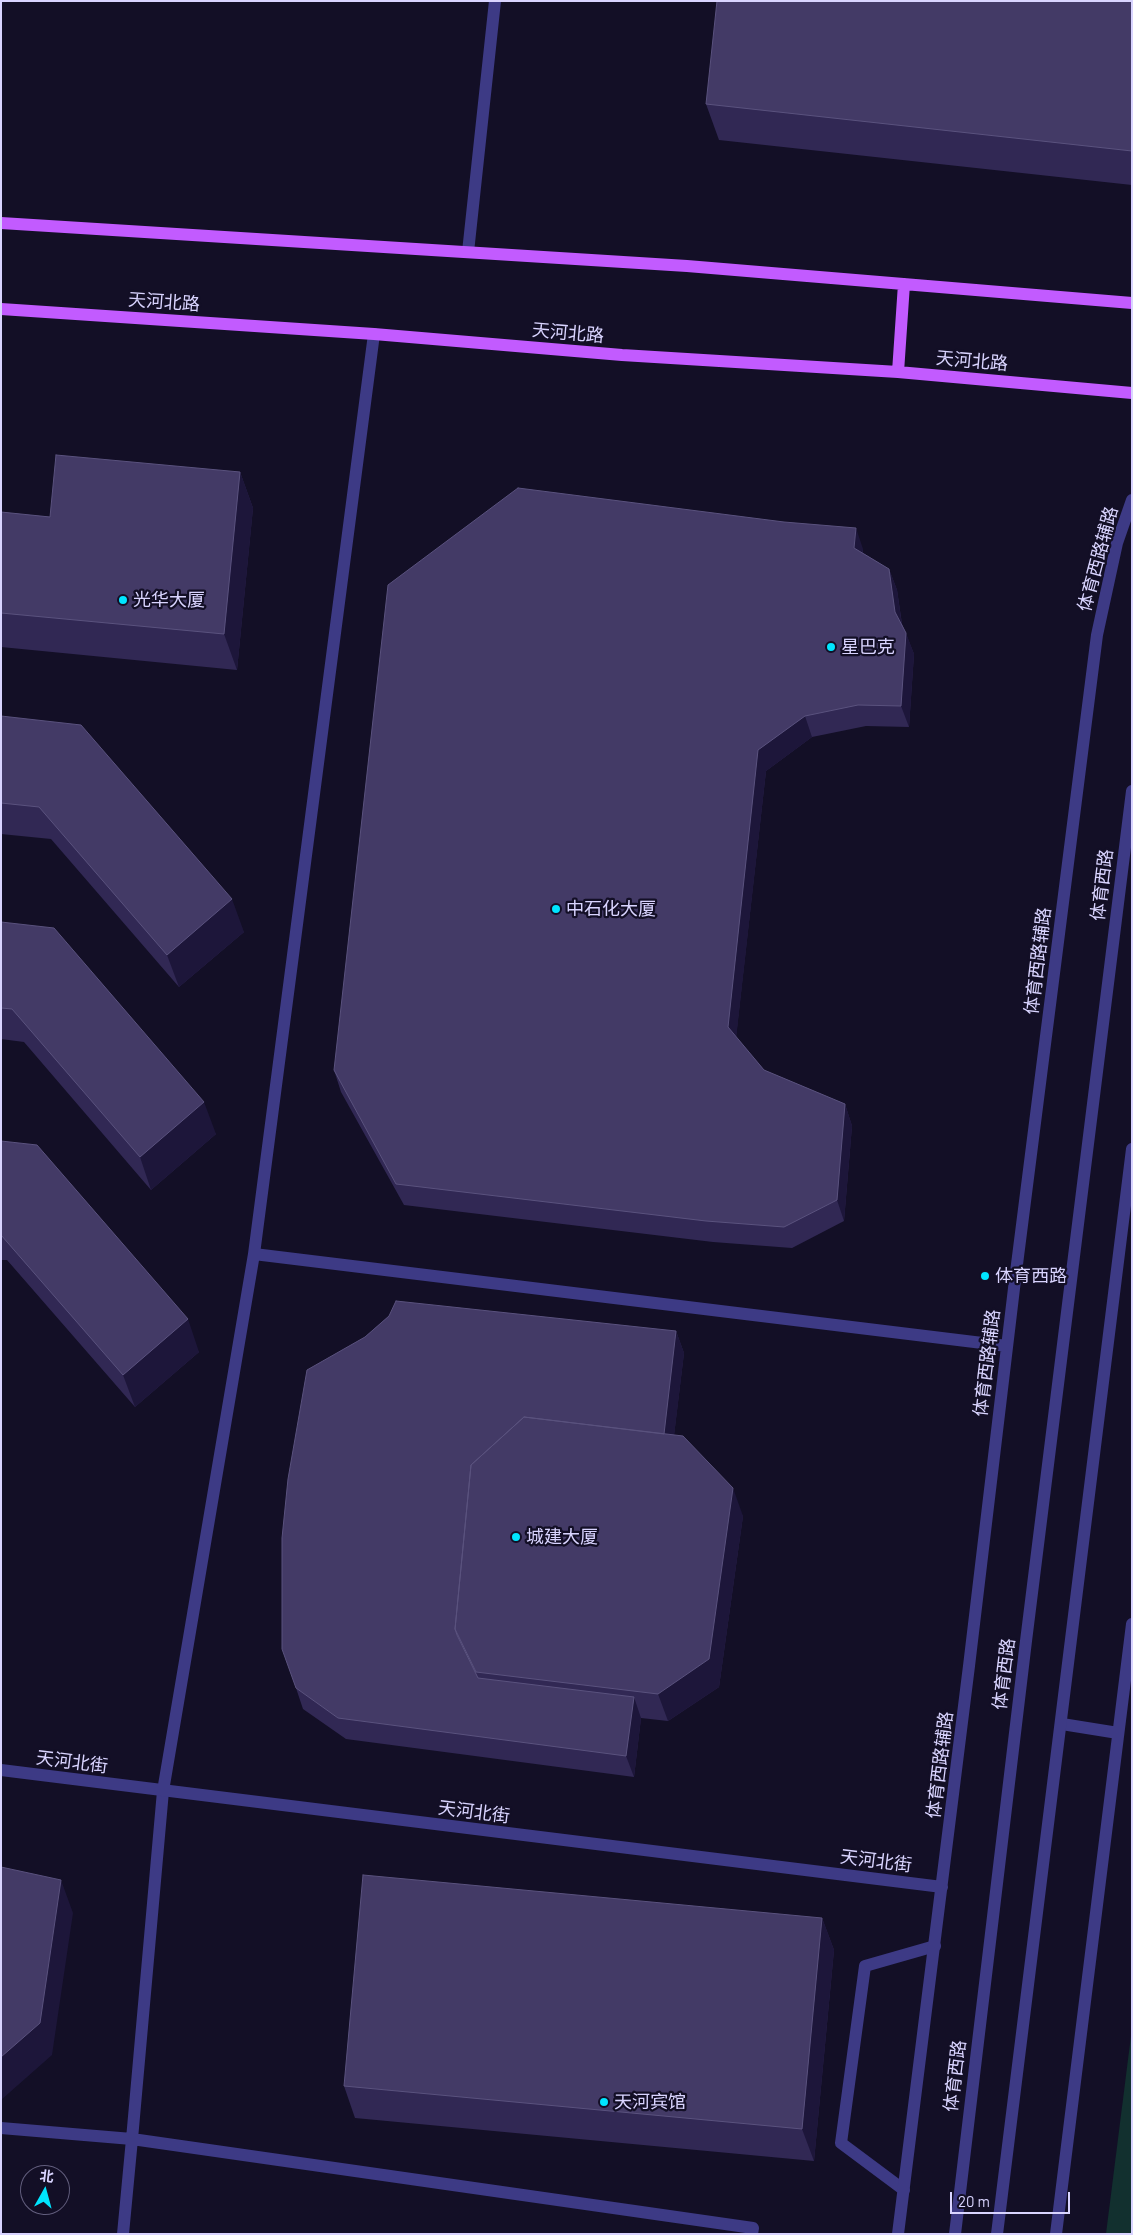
<!DOCTYPE html>
<meta charset="utf-8">
<style>
body{margin:0}
#map{position:relative;width:1133px;height:2235px;overflow:hidden;background:#130f26;font-family:Barlow,"Noto Sans SC",sans-serif}
canvas{display:block}
.frame{position:absolute;inset:0;border:2px solid #d9d4ff;pointer-events:none}
.north{position:absolute;left:20px;top:2165px;width:50px;height:50px;box-sizing:border-box;background:#130f26;border:1px solid #625e7d;border-radius:50%;rotate:7deg;font-size:14px;font-weight:700;line-height:20px;text-align:center;color:#d9d4ff}
.north::after{content:'';display:block;margin:auto;width:18px;height:22px;background:#00e5ff;clip-path:polygon(50% 0,100% 100%,50% 72%,0 100%)}
.scale{position:absolute;left:950px;top:2192px;width:120px;height:22px;box-sizing:border-box;border:2px solid #d9d4ff;border-top:0;padding-left:6px;font-size:15px;line-height:18px;white-space:nowrap;color:#d9d4ff;-webkit-text-stroke:4px #130f26;paint-order:stroke}
</style>
<div id="map">
<canvas width="1133" height="2235"></canvas>
<div class="frame"></div>
<div class="north">北</div>
<div class="scale">20 m</div>
</div>
<script>
const c = document.querySelector('canvas').getContext('2d');
c.lineJoin = 'round';
function fillPath(path, color) { c.fillStyle = color; c.fill(path, 'evenodd'); }
const toPath = rows => new Path2D(rows.map(r => 'M' + r).join(''));
function trace(path, color, width, dash) { c.strokeStyle = color; c.lineWidth = width; c.lineCap = dash ? 'butt' : 'round'; c.setLineDash(dash || []); c.stroke(path); }
function write(font, color, halo, rows, align = 'center') {
  c.font = font + ' Barlow,"Noto Sans SC",sans-serif'; c.lineWidth = 4.5; c.setLineDash([]); c.textBaseline = 'middle'; c.strokeStyle = halo; c.fillStyle = color; for (const [text, x, y, turn = 0] of rows) {
    c.save(); c.translate(x, y); c.rotate((+turn || 0) * Math.PI / 180); c.textAlign = isNaN(turn) ? turn : align; if (halo) c.strokeText(text, 0, 0); c.fillText(text, 0, 0); c.restore();
  }
}
fillPath(toPath([
 [1132,2028,1132,2234,1106,2234]
]), '#12302f');
trace(toPath([
 [1,2128,132,2139,163,1791],
 [904,2190,841,2143,865,1966,935,1946],
 [123,2234,132,2139,753,2228,752,2234]
]), '#3d3a85', 12);
trace(toPath([
 [468,252,495,1],
 [254,1254,1007,1346],
 [1062,1724,1118,1733],
 [1,1770,942,1887],
 [163,1791,254,1254,374,334],
 [898,2234,969,1666,1015,1280,1097,635,1117,543,1132,500],
 [1056,2234,1132,1624]
]), '#3d3a85', 12);
trace(toPath([
 [955,2234,1026,1641,1132,791],
 [997,2234,1132,1149]
]), '#3d3a85', 12);
trace(toPath([
 [1,223,687,266,1132,303],
 [1,309,374,334,622,355,898,372,1132,393],
 [898,372,904,284]
]), '#c25bff', 12);
fillPath(toPath([
 [1132,1,1132,185,719,140,706,104],
 [240,472,253,508,237,670,1,647,1,512,50,517],
 [863,549,863,553,889,569,897,590,902,624,914,654,909,727,866,726,812,737,766,771,736,1037,764,1070,845,1104,852,1126,844,1221,792,1248,713,1242,404,1205,341,1092,334,1070],
 [1,716,244,932,179,987,51,839,1,834],
 [1,922,216,1134,151,1190,24,1042,1,1039],
 [1,1141,199,1352,135,1407,7,1260,1,1260],
 [389,1316,676,1331,684,1353,674,1435,743,1516,719,1687,668,1721,641,1718,634,1777,346,1739,303,1709,296,1688,365,1337],
 [822,1918,834,1950,814,2161,355,2118,344,2086]
]), '#312854');
fillPath(toPath([
 [240,472,253,508,237,670,224,634],
 [856,528,863,549,861,569,854,548],
 [889,569,897,590,903,633,895,612],
 [906,633,914,654,909,727,901,706],
 [805,716,812,737,766,771,735,1048,728,1027,758,750],
 [232,899,244,932,179,987,167,955],
 [204,1102,216,1134,151,1190,140,1157],
 [845,1104,852,1126,844,1221,837,1200],
 [188,1319,199,1352,135,1407,123,1375],
 [676,1331,684,1353,671,1461,663,1440],
 [733,1488,743,1516,719,1687,668,1721,658,1694],
 [634,1697,641,1718,634,1777,626,1756],
 [61,1880,73,1913,52,2055,1,2100,1,2057],
 [822,1918,834,1950,814,2161,802,2129]
]), '#1d163a');
const building = toPath([
 [717,1,1132,1,1132,151,706,104,717,1],
 [56,455,240,472,224,634,1,613,1,512,50,517,56,455],
 [518,488,784,522,856,528,854,548,889,569,895,612,906,633,901,706,858,705,805,716,758,750,728,1027,764,1070,845,1104,837,1200,784,1227,706,1221,396,1184,334,1070,388,585,518,488],
 [1,716,81,725,232,899,167,955,39,807,1,803,1,716],
 [1,922,54,928,204,1102,140,1157,12,1009,1,1008,1,922],
 [1,1141,37,1145,188,1319,123,1375,1,1235,1,1141],
 [396,1301,676,1331,664,1434,524,1417,471,1465,455,1629,457,1635,478,1678,634,1697,626,1756,338,1718,296,1688,282,1649,282,1538,288,1479,307,1370,365,1337,389,1316,396,1301],
 [524,1417,683,1436,733,1488,709,1659,658,1694,476,1672,455,1629,471,1465,524,1417],
 [1,1867,61,1880,40,2023,1,2057,1,1867],
 [363,1875,822,1918,802,2129,344,2086,363,1875]
]);
fillPath(building, '#433a66');
trace(building, '#5a527e', 1);
for (const [x, y, r, color] of [
 [123,600,5,"#00e5ff"],
 [831,647,5,"#00e5ff"],
 [556,909,5,"#00e5ff"],
 [985,1276,5,"#00e5ff"],
 [516,1537,5,"#00e5ff"],
 [604,2102,5,"#00e5ff"]
]) { const dot = new Path2D(); dot.arc(x, y, r, 0, 2 * Math.PI); c.fillStyle = color; c.fill(dot); trace(dot, '#130f26', 2); }
write('18px', '#d9d4ff', '#130f26', [
 ["天河北路",164,302,4],
 ["天河北路",568,333,5],
 ["天河北路",972,361,5],
 ["体育西路辅路",1098,559,-75],
 ["体育西路",1102,885,-83],
 ["体育西路辅路",1038,961,-83],
 ["体育西路辅路",987,1363,-83],
 ["体育西路",1004,1674,-83],
 ["天河北街",72,1762,7],
 ["体育西路辅路",940,1765,-83],
 ["天河北街",474,1812,7],
 ["天河北街",876,1861,7],
 ["体育西路",955,2076,-83]
]);
write('18px', '#d9d4ff', '#130f26', [
 ["光华大厦",133,600],
 ["星巴克",841,647],
 ["中石化大厦",566,909],
 ["体育西路",995,1276],
 ["城建大厦",526,1537],
 ["天河宾馆",614,2102]
], 'left');
</script>
